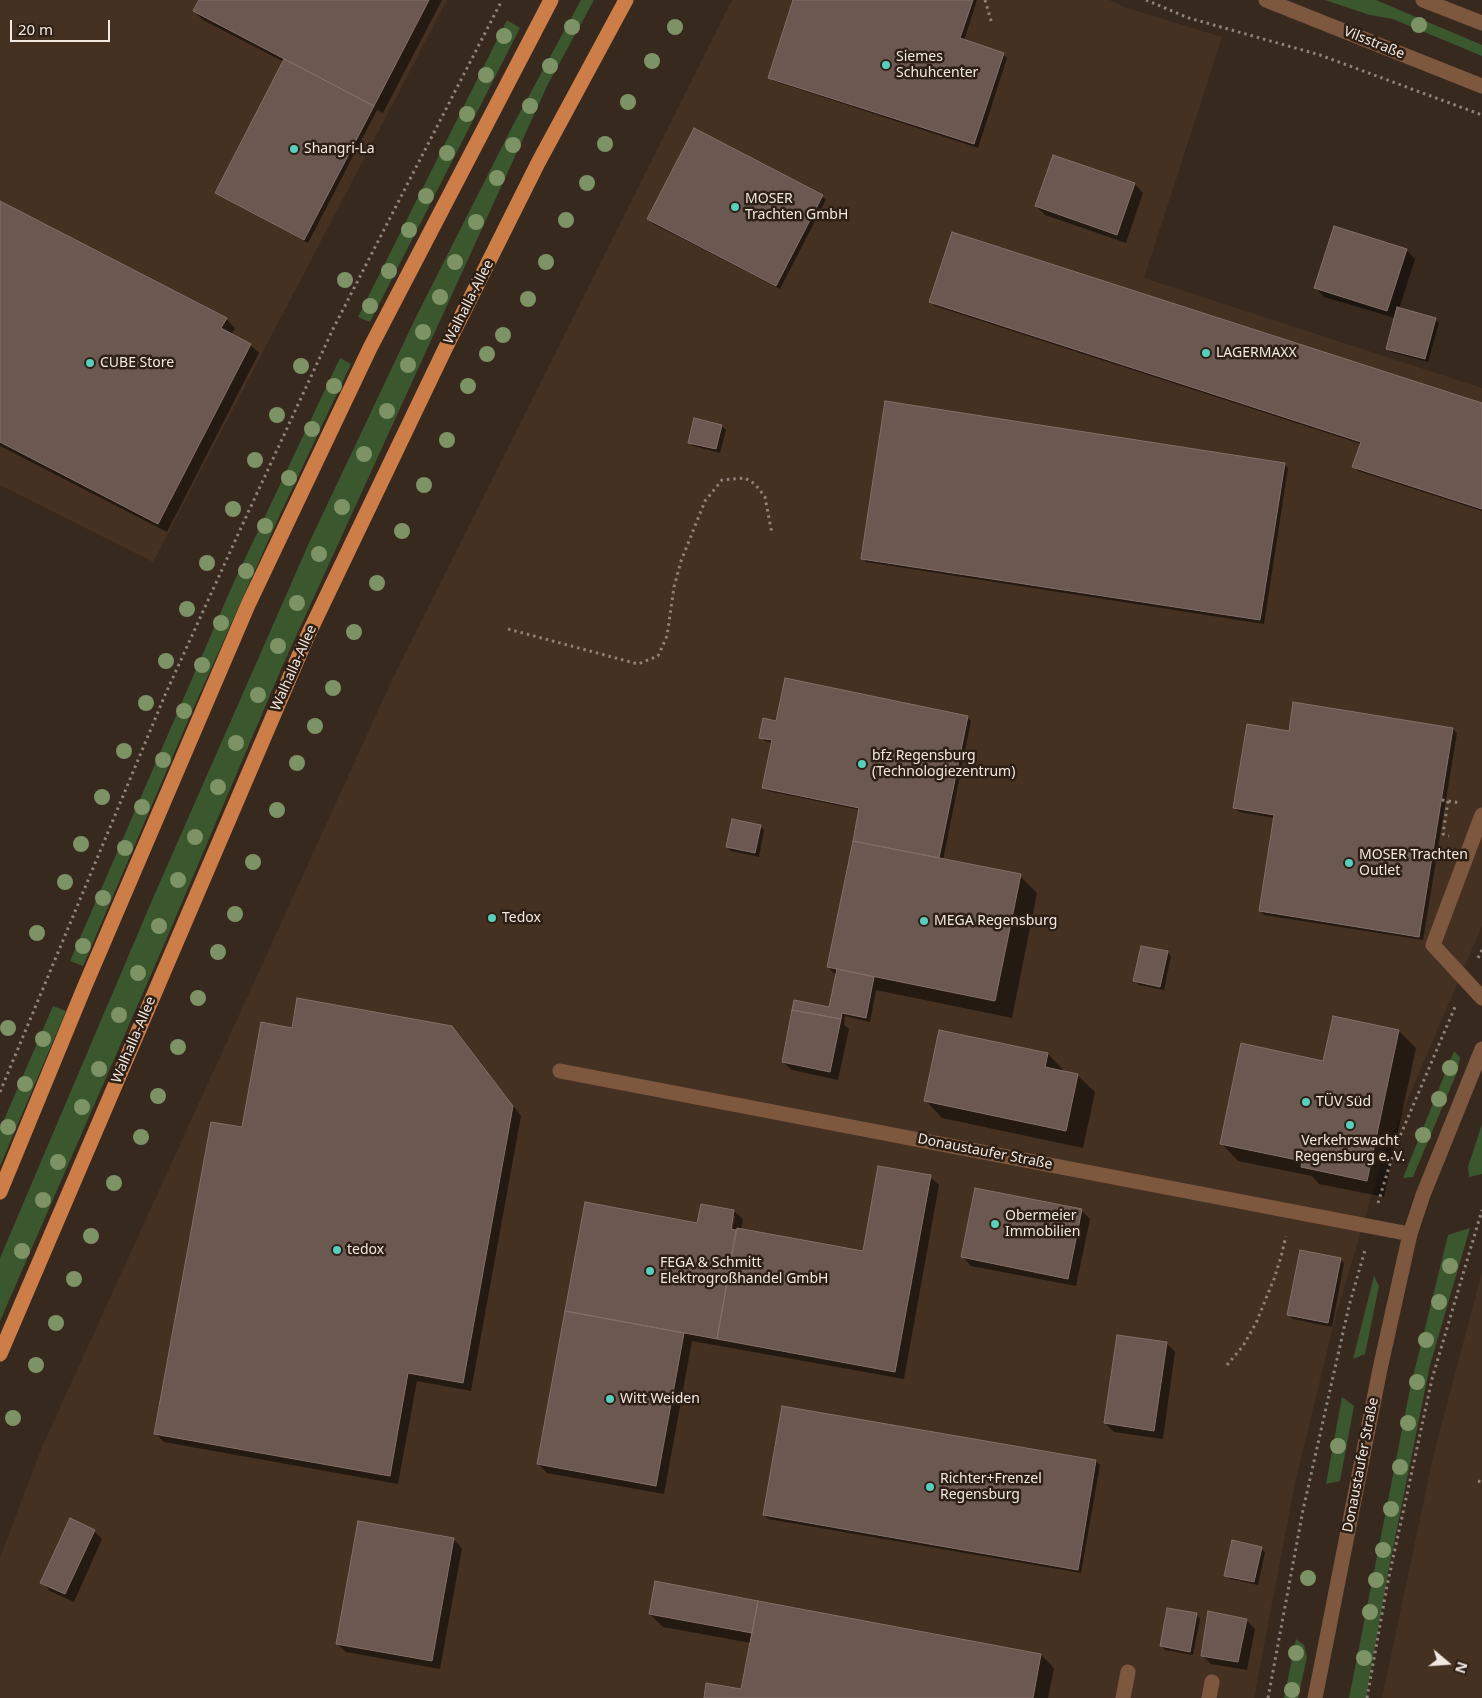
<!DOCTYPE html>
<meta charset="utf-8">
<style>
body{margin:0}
#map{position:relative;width:1482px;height:1698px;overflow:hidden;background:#38291f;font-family:"Noto Sans",sans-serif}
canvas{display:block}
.north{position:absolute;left:1422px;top:1638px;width:50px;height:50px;-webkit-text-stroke:4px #2e1f15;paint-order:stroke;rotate:108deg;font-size:14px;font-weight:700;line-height:20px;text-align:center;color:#f2e8e1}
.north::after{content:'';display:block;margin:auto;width:18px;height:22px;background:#f2e8e1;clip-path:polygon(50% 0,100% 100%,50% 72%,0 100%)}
.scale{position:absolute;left:10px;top:20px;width:100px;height:22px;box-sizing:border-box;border:2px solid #f2e8e1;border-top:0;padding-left:6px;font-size:15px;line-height:18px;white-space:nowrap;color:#f2e8e1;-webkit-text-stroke:4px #2e1f15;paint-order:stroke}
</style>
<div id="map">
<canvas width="1482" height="1698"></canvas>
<div class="north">N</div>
<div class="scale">20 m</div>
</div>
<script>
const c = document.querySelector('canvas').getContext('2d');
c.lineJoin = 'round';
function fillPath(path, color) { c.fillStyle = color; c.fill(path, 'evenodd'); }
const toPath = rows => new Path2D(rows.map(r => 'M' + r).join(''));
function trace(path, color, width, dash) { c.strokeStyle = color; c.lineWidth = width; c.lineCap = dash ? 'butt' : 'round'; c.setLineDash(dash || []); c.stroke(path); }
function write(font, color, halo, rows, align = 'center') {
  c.font = font + ' "Noto Sans",sans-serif'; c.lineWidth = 5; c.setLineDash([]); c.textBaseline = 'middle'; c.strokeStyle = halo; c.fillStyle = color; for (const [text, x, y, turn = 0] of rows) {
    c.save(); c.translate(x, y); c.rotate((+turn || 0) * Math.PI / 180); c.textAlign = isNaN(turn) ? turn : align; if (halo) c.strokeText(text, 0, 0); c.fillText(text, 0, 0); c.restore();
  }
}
fillPath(toPath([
 [0,0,447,0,153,562,0,485],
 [732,0,1109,0,1127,8,1222,37,1144,278,1482,388,1482,926,1384,1154,1336,1315,1296,1478,1254,1698,0,1698,0,1558,42,1447,392,680],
 [1482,1272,1482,1698,1382,1698,1434,1453]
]), '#453122');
fillPath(toPath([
 [581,0,594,0,548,84,282,667,163,947,0,1321,0,1258,153,898,309,543,416,317,513,125],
 [1325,0,1376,0,1482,45,1482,56,1393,19,1370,15],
 [507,20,520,28,370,322,358,317],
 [340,358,351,364,277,521,190,716,83,966,70,961,233,584],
 [53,1006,66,1011,0,1166,0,1129],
 [1454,1051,1460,1057,1458,1070,1413,1177,1403,1178],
 [1482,1124,1482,1174,1469,1177,1468,1167],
 [1470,1228,1430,1365,1388,1573,1366,1698,1349,1698,1410,1389,1448,1235],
 [1374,1276,1379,1286,1365,1354,1353,1359],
 [1342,1397,1354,1406,1340,1481,1326,1484],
 [1296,1639,1304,1645,1307,1657,1298,1698,1284,1698]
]), '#3a572e');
fillPath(toPath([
 [200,0,442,0,383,113,377,110,308,243,220,196,216,193,284,62,203,20,194,11],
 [795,0,977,0,964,41,1003,54,1007,58,978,148,774,81,770,77],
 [1053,156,1135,184,1143,193,1126,243,1045,215,1036,206],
 [822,196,826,200,780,289,652,223,648,219],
 [0,203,226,319,235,328,231,335,250,345,259,353,167,532,0,446],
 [1406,250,1415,259,1399,309,1435,319,1439,323,1428,362,1391,352,1387,348,1395,318,1324,297,1316,288],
 [931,302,1482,405,1482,511,1358,471,1354,467,1361,444,935,306],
 [722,426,726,430,720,453,693,446,689,442],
 [1284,464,1288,468,1264,624,866,562,862,558],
 [967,717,971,721,943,860,1020,876,1037,893,1012,1018,876,990,870,1022,845,1016,844,1025,849,1029,838,1080,792,1070,783,1062,830,1008,837,976,828,967,860,810,768,791,764,787,773,743,765,741,761,737,777,722],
 [1453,729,1457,733,1423,940,1264,915,1260,911,1275,818,1239,812,1235,808,1290,732],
 [760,826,764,830,759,857,731,851,727,847],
 [1167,952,1171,956,1164,990,1139,985,1135,981],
 [451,1027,460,1036,521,1116,471,1391,417,1381,398,1484,164,1442,155,1433,243,1129],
 [1399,1031,1416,1048,1384,1197,1319,1184,1312,1176,1238,1161,1221,1143,1324,1062],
 [1048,1054,1065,1072,1077,1075,1095,1092,1083,1148,942,1118,925,1100],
 [930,1177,939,1185,904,1379,692,1341,664,1494,547,1473,538,1464,586,1204,698,1224,734,1211,743,1219,741,1230,864,1252],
 [732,1216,735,1216,731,1235,729,1235],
 [1081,1210,1090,1219,1076,1286,971,1266,963,1257],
 [1340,1259,1344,1263,1332,1327,1293,1319,1289,1315],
 [1167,1344,1175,1352,1163,1439,1114,1432,1105,1423],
 [1096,1461,1100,1465,1081,1573,768,1519,764,1515],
 [94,1531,102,1539,74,1602,50,1591,42,1582],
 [453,1539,462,1548,440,1669,346,1652,337,1644],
 [1261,1548,1265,1552,1258,1585,1230,1579,1226,1575],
 [656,1583,1041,1655,1054,1668,1048,1698,705,1698,742,1690,751,1643,663,1627,650,1614],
 [1196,1615,1200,1619,1193,1655,1165,1650,1161,1646],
 [1246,1620,1255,1629,1247,1670,1211,1664,1202,1655]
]), '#0007');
const building = toPath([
 [199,0,429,0,374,106,193,11,199,0],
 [793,0,973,0,960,38,1004,53,974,144,768,78,793,0],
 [284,59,374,106,304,240,215,193,284,59],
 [694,128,823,195,776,286,647,219,694,128],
 [1053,155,1135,183,1117,235,1035,206,1053,155],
 [0,201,227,318,221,328,251,344,158,524,0,442,0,201],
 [1334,226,1407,249,1387,311,1314,288,1334,226],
 [952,232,1482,403,1482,509,1352,467,1361,442,929,302,952,232],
 [1397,307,1436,318,1425,359,1386,349,1397,307],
 [885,401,1285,463,1260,620,861,559,885,401],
 [694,418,722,425,716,449,688,443,694,418],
 [785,678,968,716,939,858,853,841,859,808,762,788,772,740,759,738,763,718,776,721,785,678],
 [1293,702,1453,728,1419,937,1259,911,1274,815,1233,808,1247,724,1289,731,1293,702],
 [732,819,761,825,755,853,726,847,732,819],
 [853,841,1021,874,995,1001,827,967,853,841],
 [1141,946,1168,951,1160,987,1133,981,1141,946],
 [837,969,874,977,866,1018,842,1013,841,1019,792,1010,794,1000,829,1007,837,969],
 [297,998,452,1026,513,1106,463,1383,408,1373,390,1476,154,1434,211,1122,242,1127,261,1022,292,1028,297,998],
 [792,1010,841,1019,830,1072,782,1062,792,1010],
 [1333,1016,1399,1030,1367,1181,1301,1167,1302,1161,1220,1144,1241,1043,1323,1061,1333,1016],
 [939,1030,1048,1053,1045,1067,1078,1074,1066,1131,924,1101,939,1030],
 [878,1166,931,1175,895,1372,717,1339,737,1228,863,1251,878,1166],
 [975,1188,1082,1209,1068,1279,961,1257,975,1188],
 [585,1202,697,1223,701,1204,734,1210,731,1229,736,1230,717,1339,565,1311,585,1202],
 [1300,1250,1341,1258,1328,1323,1287,1315,1300,1250],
 [565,1311,684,1333,656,1486,537,1464,565,1311],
 [1117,1335,1167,1342,1154,1431,1104,1423,1117,1335],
 [782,1406,1096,1460,1078,1570,763,1515,782,1406],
 [70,1518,95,1530,65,1594,40,1583,70,1518],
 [358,1521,454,1538,432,1661,336,1644,358,1521],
 [1232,1540,1262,1547,1254,1582,1224,1576,1232,1540],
 [655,1581,758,1601,752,1633,649,1614,655,1581],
 [758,1601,1041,1654,1033,1698,704,1698,706,1683,741,1689,758,1601],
 [1167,1608,1197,1613,1190,1652,1160,1646,1167,1608],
 [1208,1611,1247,1619,1238,1662,1201,1656,1208,1611]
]);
fillPath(building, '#6b5851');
trace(building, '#846f68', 1);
trace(toPath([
 [985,0,992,24],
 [1146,0,1189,18,1320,55,1482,115],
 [508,629,638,664,658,656,667,636,674,587,681,561,705,501,722,480,745,478,755,484,765,497,772,534],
 [1442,800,1461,803],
 [1448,801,1443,834,1449,836],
 [1478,958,1482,950],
 [0,1092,165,695,240,530,333,329,502,0],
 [1378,1203,1395,1148,1455,1007],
 [1227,1365,1243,1346,1256,1323,1274,1279,1281,1257,1286,1236],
 [1478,1481,1482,1482],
 [1268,1698,1303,1510,1349,1306,1365,1250],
 [1367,1698,1387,1586,1432,1379,1482,1210]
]), '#8f8279', 3, [2.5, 4]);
trace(toPath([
 [1266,0,1482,86],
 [1423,0,1482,23],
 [1482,815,1433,945,1482,998],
 [560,1071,1410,1234],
 [1123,1698,1128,1672],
 [1209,1698,1212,1682],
 [1315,1698,1380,1369,1410,1234,1423,1195,1482,1049]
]), '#7d573e', 15);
trace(toPath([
 [0,1192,84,988,248,605,370,348,551,0],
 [0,1354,307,637,444,351,538,163,626,0]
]), '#cc7d48', 15);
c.fillStyle = '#7d9265';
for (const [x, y] of [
 [1419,25],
 [572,27],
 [675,27],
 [504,36],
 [652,61],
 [550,66],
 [486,75],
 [628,102],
 [530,106],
 [467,114],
 [605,144],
 [513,145],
 [447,153],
 [497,178],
 [587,183],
 [426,196],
 [566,220],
 [476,222],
 [409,230],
 [455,262],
 [546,262],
 [389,271],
 [345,280],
 [440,297],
 [528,299],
 [370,306],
 [423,332],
 [503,335],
 [487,354],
 [408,365],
 [301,366],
 [334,386],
 [468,386],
 [387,411],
 [277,415],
 [312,429],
 [447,440],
 [364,454],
 [255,460],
 [289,478],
 [424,485],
 [342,507],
 [233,509],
 [265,526],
 [402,531],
 [319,554],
 [207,563],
 [246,571],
 [377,583],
 [297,603],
 [187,609],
 [221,623],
 [354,632],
 [278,646],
 [166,661],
 [202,665],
 [333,688],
 [258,695],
 [146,703],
 [184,711],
 [315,726],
 [236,743],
 [124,751],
 [163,760],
 [297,763],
 [218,787],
 [102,797],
 [142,807],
 [277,810],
 [195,837],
 [81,844],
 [125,848],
 [253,862],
 [178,880],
 [65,882],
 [103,898],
 [235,914],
 [159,926],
 [37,933],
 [83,946],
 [218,952],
 [138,973],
 [198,998],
 [119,1015],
 [8,1028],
 [43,1039],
 [178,1047],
 [1450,1068],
 [99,1069],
 [25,1084],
 [158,1096],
 [1439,1099],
 [82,1107],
 [8,1127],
 [1423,1135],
 [141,1137],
 [58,1162],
 [114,1183],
 [43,1200],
 [91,1236],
 [22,1251],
 [1450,1266],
 [74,1279],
 [1439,1302],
 [56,1323],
 [1426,1340],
 [36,1365],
 [1417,1382],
 [13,1418],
 [1408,1423],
 [1338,1446],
 [1400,1467],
 [1391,1509],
 [1383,1550],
 [1308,1578],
 [1376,1580],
 [1370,1612],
 [1296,1653],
 [1364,1658],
 [1292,1690]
]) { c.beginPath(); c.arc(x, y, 8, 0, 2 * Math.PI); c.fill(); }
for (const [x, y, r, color] of [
 [886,65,5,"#58cebf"],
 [294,149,5,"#58cebf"],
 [735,207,5,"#58cebf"],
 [1206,353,5,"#58cebf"],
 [90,363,5,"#58cebf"],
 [862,764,5,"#58cebf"],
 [1349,863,5,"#58cebf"],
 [492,918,5,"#58cebf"],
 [924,921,5,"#58cebf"],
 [1306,1102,5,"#58cebf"],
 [1350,1125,5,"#58cebf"],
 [995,1224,5,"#58cebf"],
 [337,1250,5,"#58cebf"],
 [650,1271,5,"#58cebf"],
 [610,1399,5,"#58cebf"],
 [930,1487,5,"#58cebf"]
]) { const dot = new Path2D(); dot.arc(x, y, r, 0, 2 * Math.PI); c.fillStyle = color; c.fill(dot); trace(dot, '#2e1f15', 2); }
write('14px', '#f2e8e1', '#2e1f15', [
 ["Vilsstraße",1374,43,22],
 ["Walhalla-Allee",469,302,-63],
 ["Walhalla-Allee",294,668,-66],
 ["Walhalla-Allee",134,1040,-67],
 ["Donaustaufer Straße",985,1152,11],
 ["Donaustaufer Straße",1361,1465,-79]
]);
write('14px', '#f2e8e1', '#2e1f15', [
 ["Siemes",896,57],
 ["Schuhcenter",896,73],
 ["Shangri-La",304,149],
 ["MOSER",745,199],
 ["Trachten GmbH",745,215],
 ["LAGERMAXX",1216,353],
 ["CUBE Store",100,363],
 ["bfz Regensburg",872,756],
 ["(Technologiezentrum)",872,772],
 ["MOSER Trachten",1359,855],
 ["Outlet",1359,871],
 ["Tedox",502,918],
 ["MEGA Regensburg",934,921],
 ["TÜV Süd",1316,1102],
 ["Verkehrswacht",1350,1141,"center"],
 ["Regensburg e. V.",1350,1157,"center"],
 ["Obermeier",1005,1216],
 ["Immobilien",1005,1232],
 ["tedox",347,1250],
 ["FEGA & Schmitt",660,1263],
 ["Elektrogroßhandel GmbH",660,1279],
 ["Witt Weiden",620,1399],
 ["Richter+Frenzel",940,1479],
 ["Regensburg",940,1495]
], 'left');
</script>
